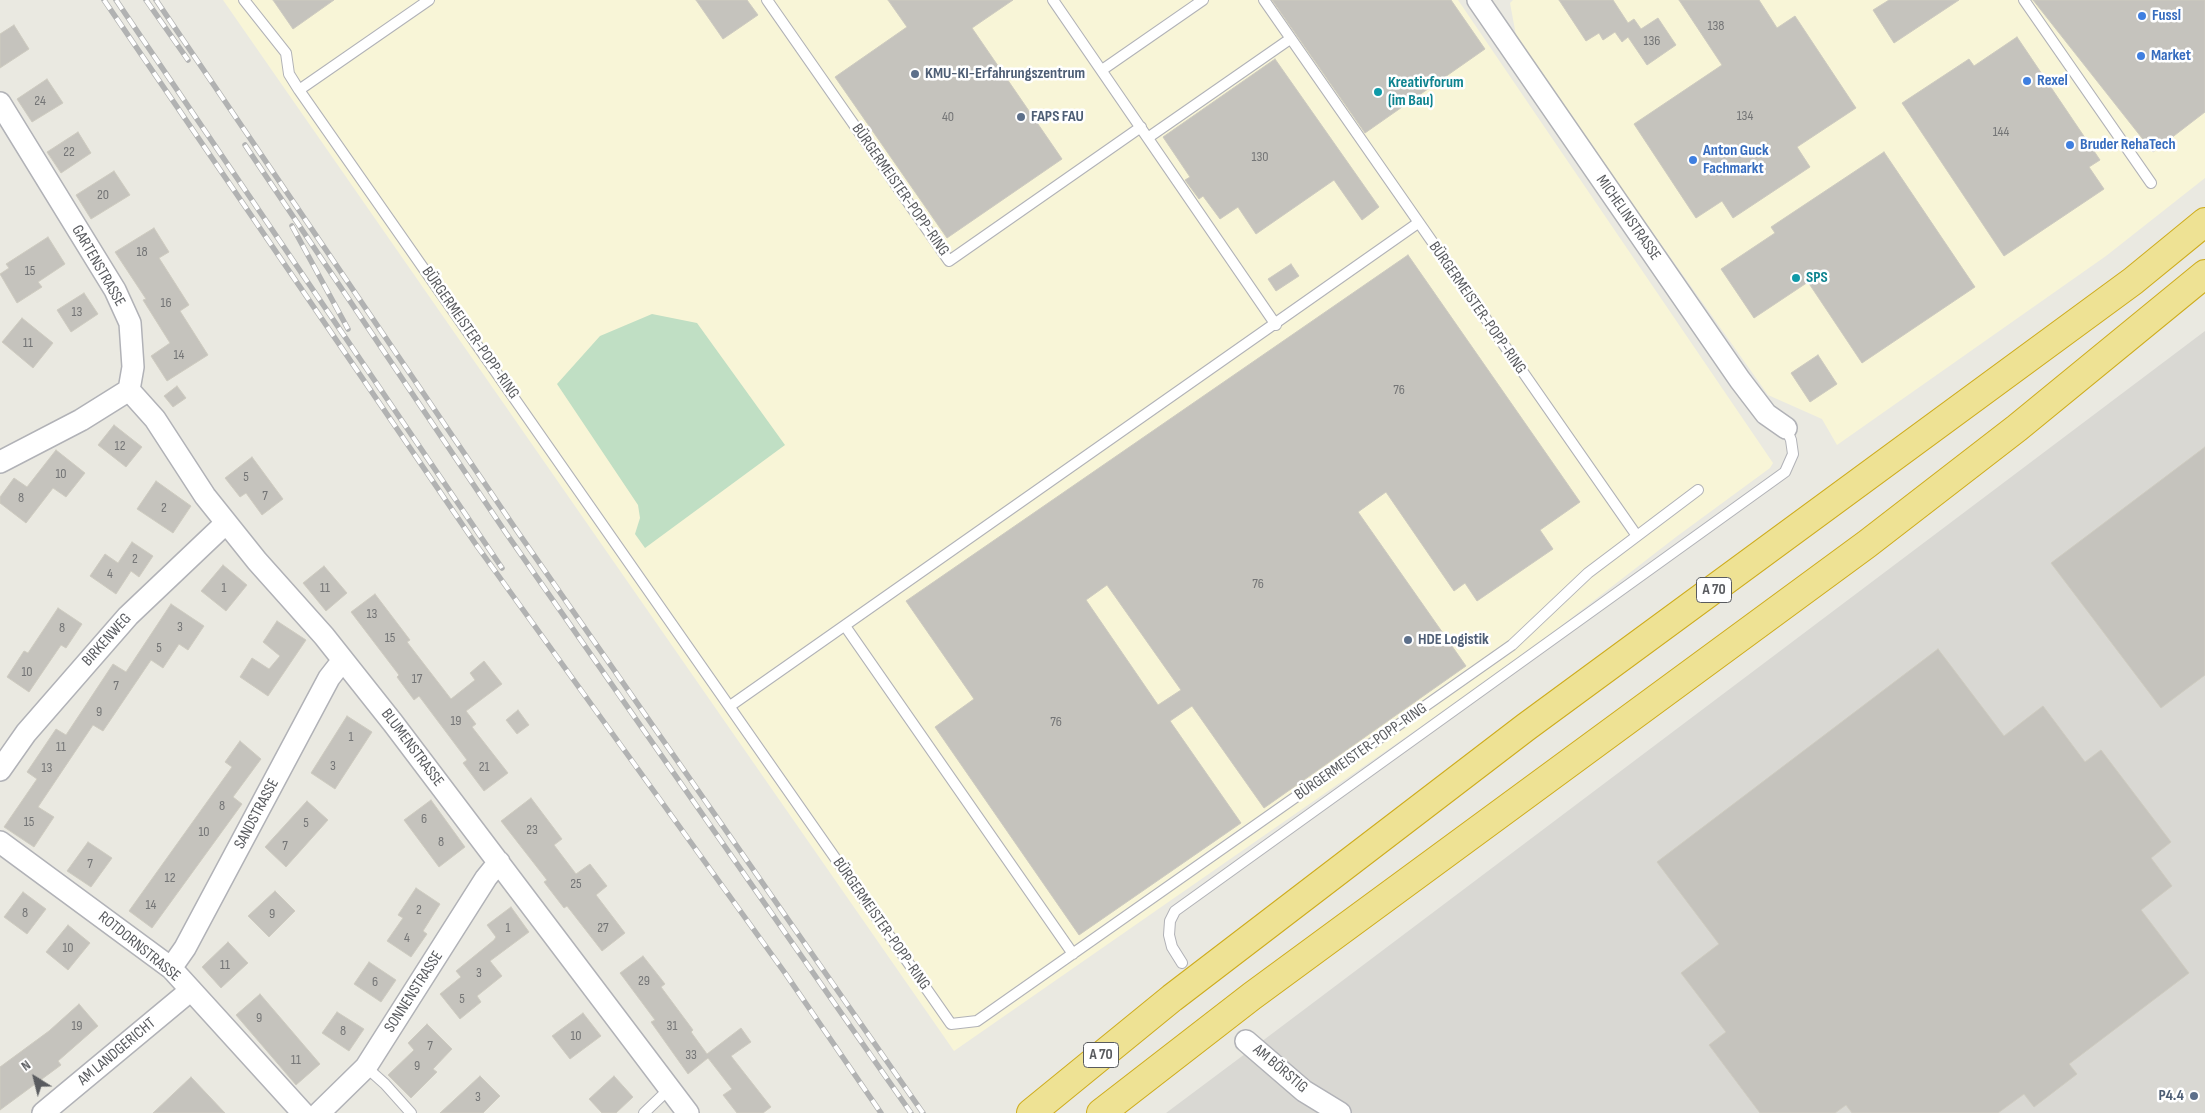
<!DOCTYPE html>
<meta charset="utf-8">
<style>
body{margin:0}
#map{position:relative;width:2205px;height:1113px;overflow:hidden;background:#eae9e1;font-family:"Sofia Sans Condensed",sans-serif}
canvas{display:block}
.north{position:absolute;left:10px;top:1053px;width:50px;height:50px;-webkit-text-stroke:4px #fff;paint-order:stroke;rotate:324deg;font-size:14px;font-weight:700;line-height:20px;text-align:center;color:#595b5f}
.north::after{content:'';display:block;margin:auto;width:18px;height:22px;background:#595b5f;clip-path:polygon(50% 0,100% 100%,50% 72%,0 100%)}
</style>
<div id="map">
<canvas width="2205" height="1113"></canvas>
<div class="north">N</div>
</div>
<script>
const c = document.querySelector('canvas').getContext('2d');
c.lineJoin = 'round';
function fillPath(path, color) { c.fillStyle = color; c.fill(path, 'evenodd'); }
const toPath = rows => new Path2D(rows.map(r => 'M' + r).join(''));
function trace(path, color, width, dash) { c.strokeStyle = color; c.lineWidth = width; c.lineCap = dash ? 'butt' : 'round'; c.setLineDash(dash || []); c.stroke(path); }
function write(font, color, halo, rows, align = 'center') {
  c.font = font + ' "Sofia Sans Condensed",sans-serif'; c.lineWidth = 5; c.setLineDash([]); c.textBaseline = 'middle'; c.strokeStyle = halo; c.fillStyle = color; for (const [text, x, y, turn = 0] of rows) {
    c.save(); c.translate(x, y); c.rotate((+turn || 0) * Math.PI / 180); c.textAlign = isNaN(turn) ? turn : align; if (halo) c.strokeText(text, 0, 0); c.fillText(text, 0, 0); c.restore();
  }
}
fillPath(toPath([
 [223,0,1458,0,1773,463,1770,468,1676,537,1521,657,954,1051],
 [1513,0,2205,0,2205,178,2106,256,1837,445,1822,419,1768,395,1517,41,1510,3]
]), '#f8f5d7');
fillPath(toPath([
 [2205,331,2205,1113,1166,1113,1261,1042]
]), '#d9d8d3');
fillPath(toPath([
 [652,314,697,323,785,445,645,548,635,534,640,518,638,505,557,384,600,336]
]), '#c0dfc4');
const building = toPath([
 [273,0,334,0,293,29,273,0],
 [696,0,747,0,758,15,723,39,696,0],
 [888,0,1013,0,972,28,1062,159,947,238,835,77,907,27,888,0],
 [1272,0,1451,0,1485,49,1365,133,1272,0],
 [1559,0,1613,0,1628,23,1634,19,1641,29,1658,18,1676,45,1647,65,1628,37,1622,42,1615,32,1603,40,1599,33,1586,41,1559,0],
 [1679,0,1759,0,1777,28,1795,16,1856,108,1797,147,1810,167,1733,218,1722,201,1696,218,1634,124,1722,65,1679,0],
 [1889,0,1959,0,1894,43,1873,10,1889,0],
 [2033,0,2205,0,2205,112,2153,152,2033,0],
 [14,25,29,49,0,68,0,34,14,25],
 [2017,37,2100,160,2089,167,2104,189,2004,256,1902,103,1969,59,1974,66,2017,37],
 [1275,59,1379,207,1362,220,1334,180,1256,234,1238,207,1220,219,1203,196,1199,199,1185,180,1190,177,1163,137,1275,59],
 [47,79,63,103,32,122,17,99,47,79],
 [78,132,91,153,61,173,47,152,78,132],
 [1884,152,1975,287,1862,363,1808,282,1754,318,1721,269,1775,233,1771,227,1884,152],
 [114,171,130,195,91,219,76,195,114,171],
 [154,228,169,252,159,258,189,305,180,311,208,355,167,381,151,356,170,343,143,300,146,299,115,252,154,228],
 [48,237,65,264,38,282,42,287,17,303,0,274,9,268,6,264,48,237],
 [1408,255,1580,502,1540,530,1553,549,1477,601,1465,583,1454,591,1386,492,1358,512,1466,666,1264,808,1192,706,1170,721,1241,823,1079,935,935,727,974,699,906,601,1408,255],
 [1107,585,1181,690,1158,705,1086,600,1107,585],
 [1291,264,1299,276,1276,291,1268,279,1291,264],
 [84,293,98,314,71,332,57,310,84,293],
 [22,318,53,343,33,368,2,342,22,318],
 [1818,355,1837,384,1810,402,1791,373,1818,355],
 [177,386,186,398,173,407,164,396,177,386],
 [114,425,142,447,126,467,98,445,114,425],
 [2205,447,2205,675,2161,708,2051,563,2205,447],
 [56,450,85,473,66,497,53,488,26,523,0,503,0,497,14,478,27,487,56,450],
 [252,457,283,499,262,515,246,493,240,497,225,478,252,457],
 [156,481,191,506,173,533,137,509,156,481],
 [132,542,153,556,139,577,131,571,116,594,90,576,105,554,118,563,132,542],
 [223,565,247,585,226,611,201,591,223,565],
 [324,566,347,593,326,611,303,583,324,566],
 [375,594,410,640,407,642,451,699,475,680,470,673,484,661,502,684,466,711,476,724,472,727,508,773,484,791,463,763,467,760,419,696,414,700,397,677,399,675,351,612,375,594],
 [171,604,204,626,188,650,179,644,163,668,151,660,103,731,93,725,38,807,54,817,34,847,4,827,37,779,27,772,56,729,66,735,113,664,126,672,171,604],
 [58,608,82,624,66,648,61,645,29,692,7,677,24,651,28,653,58,608],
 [277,621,306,640,268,696,240,677,252,658,269,669,280,656,263,642,277,621],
 [1938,649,2004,736,2043,706,2085,762,2101,750,2171,842,2151,858,2172,886,2141,910,2189,973,2069,1064,2077,1074,2034,1107,2024,1094,1998,1113,1852,1113,1846,1105,1835,1113,1760,1113,1709,1045,1726,1032,1681,973,1719,944,1657,862,1938,649],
 [518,710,529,725,517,734,506,720,518,710],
 [347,716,372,732,335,789,311,773,347,716],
 [240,741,261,759,233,797,242,804,152,928,129,911,232,767,225,762,240,741],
 [531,798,562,839,554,845,576,874,590,864,607,886,596,895,625,933,602,951,567,906,564,908,544,882,547,880,501,821,531,798],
 [431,800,465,847,439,867,404,820,431,800],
 [307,801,328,820,286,867,265,847,307,801],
 [88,842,112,858,91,887,67,871,88,842],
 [416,888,440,904,423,931,427,934,411,957,387,941,403,918,398,915,416,888],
 [275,891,295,911,269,937,248,916,275,891],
 [23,892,46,909,27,934,4,917,23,892],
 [511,907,529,932,490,961,502,976,477,996,481,1002,460,1019,440,994,461,977,456,971,494,940,496,937,487,925,511,907],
 [68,925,90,943,68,970,46,952,68,925],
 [228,942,248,963,221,988,202,967,228,942],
 [643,956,665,984,661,987,693,1030,691,1032,707,1054,741,1028,751,1042,731,1056,771,1107,763,1113,737,1113,723,1095,732,1089,708,1058,688,1074,651,1022,655,1020,620,973,643,956],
 [369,962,396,980,381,1002,354,984,369,962],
 [260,994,320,1064,296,1085,236,1015,260,994],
 [79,1004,98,1026,58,1061,61,1065,0,1110,0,1067,49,1031,79,1004],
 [337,1012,364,1029,349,1051,322,1033,337,1012],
 [583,1013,601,1036,570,1059,552,1036,583,1013],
 [427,1024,452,1049,433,1069,437,1072,411,1098,388,1075,414,1050,408,1043,427,1024],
 [480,1076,500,1096,483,1113,440,1113,480,1076],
 [614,1076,633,1097,616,1113,602,1113,589,1099,614,1076],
 [191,1077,225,1113,153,1113,191,1077]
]);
fillPath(building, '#c5c3bd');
trace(building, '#cecbc0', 1);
const service = toPath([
 [244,0,286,53,289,74,299,90,951,1024,977,1021,1512,645,1588,573,1698,490],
 [767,0,949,261,1141,127],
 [1053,0,1276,325],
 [1264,0,1637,536],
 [2024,0,2151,183],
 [1102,70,1203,0],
 [299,90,429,0],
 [1149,137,1290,39],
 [845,626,1073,954],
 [730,706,1418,223],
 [1182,963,1172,947,1169,935,1170,921,1175,911,1785,472,1793,454,1791,440,1786,428],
 [366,1067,385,1084,411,1113],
 [644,1113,670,1088]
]);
const minor = toPath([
 [1478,0,1740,380,1766,414,1786,428],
 [0,103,115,290,130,323,133,367,129,390,81,420,0,462],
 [129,390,155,419,205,496,257,561,324,636,393,723,688,1113],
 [0,770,26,733,128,616,226,523],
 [0,842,171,968,303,1113],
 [171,968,185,948,329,678,343,660],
 [1246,1041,1304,1091,1340,1113],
 [43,1113,191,990],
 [319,1113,366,1067,486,878,499,862]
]);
const motorway = toPath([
 [1031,1113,1172,998,1526,727,2133,281,2205,222],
 [1101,1113,1252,996,1867,544,2017,428,2205,274]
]);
trace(service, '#b1b2b7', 12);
trace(minor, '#b1b2b7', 24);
trace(motorway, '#ceac1d', 30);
trace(service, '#fff', 10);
trace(minor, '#fff', 21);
trace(motorway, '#eee294', 28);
const rail = toPath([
 [104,0,477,546,785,973,881,1113],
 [116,0,502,568],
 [146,0,188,60],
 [156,0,515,528,923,1113],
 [245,145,506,533,911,1113],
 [292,226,348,329]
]);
trace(rail, '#b1b2b2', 5.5);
trace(rail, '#fff', 4, [11]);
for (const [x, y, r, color] of [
 [2142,16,5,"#3f7fe0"],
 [2141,56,5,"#3f7fe0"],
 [915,74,5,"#5c6f8a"],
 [2027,81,5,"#3f7fe0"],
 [1378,92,5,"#0f9aa8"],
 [1021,117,5,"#5c6f8a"],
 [2070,145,5,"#3f7fe0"],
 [1693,160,5,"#3f7fe0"],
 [1796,278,5,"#0f9aa8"],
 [1408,640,5,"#5c6f8a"],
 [2194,1096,5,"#5c6f8a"]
]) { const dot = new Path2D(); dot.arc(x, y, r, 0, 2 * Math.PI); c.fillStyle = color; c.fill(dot); trace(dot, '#fff', 2); }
write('14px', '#747576', null, [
 ["138",1716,26],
 ["136",1652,41],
 ["24",40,101],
 ["134",1745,116],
 ["40",948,117],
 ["144",2001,132],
 ["22",69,152],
 ["130",1260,157],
 ["20",103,195],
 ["18",142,252],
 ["15",30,271],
 ["16",166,303],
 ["13",77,312],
 ["11",28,343],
 ["14",179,355],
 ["76",1399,390],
 ["12",120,446],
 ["10",61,474],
 ["5",246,477],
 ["7",265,496],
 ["8",21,498],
 ["2",164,508],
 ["2",135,559],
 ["4",110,574],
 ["76",1258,584],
 ["1",224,588],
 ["11",325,588],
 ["13",372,614],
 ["3",180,627],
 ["8",62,628],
 ["15",390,638],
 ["5",159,648],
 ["10",27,672],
 ["17",417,679],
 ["7",116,686],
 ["9",99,712],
 ["19",456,721],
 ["76",1056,722],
 ["1",351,737],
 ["11",61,747],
 ["3",333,766],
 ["21",484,767],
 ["13",47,768],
 ["8",222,806],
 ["6",424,819],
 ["15",29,822],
 ["5",306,823],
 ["23",532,830],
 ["10",204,832],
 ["8",441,842],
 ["7",285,846],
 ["7",90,864],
 ["12",170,878],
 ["25",576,884],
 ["14",151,905],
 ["2",419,910],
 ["8",25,913],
 ["9",272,914],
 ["1",508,928],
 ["27",603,928],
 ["4",407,938],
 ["10",68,948],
 ["11",225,965],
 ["3",479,973],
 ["29",644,981],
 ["6",375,982],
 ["5",462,999],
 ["9",259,1018],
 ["19",77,1026],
 ["31",672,1026],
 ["8",343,1031],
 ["10",576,1036],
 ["7",430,1046],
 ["33",691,1055],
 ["11",296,1060],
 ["9",417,1066],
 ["3",478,1097]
]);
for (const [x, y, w] of [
 [1714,590,35],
 [1101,1055,35]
]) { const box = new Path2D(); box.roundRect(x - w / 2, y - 12.5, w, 25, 4); c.fillStyle = '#fff'; c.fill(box); trace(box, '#595b5f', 1); }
write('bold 15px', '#595b5f', null, [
 ["A 70",1714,590],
 ["A 70",1101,1055]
]);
write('bold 16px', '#366cbe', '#fff', [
 ["Fussl",2152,16],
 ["Market",2151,56],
 ["Rexel",2037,81],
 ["Bruder RehaTech",2080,145],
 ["Anton Guck",1703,151],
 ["Fachmarkt",1703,169]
], 'left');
write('bold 16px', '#4e5e75', '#fff', [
 ["KMU-KI-Erfahrungszentrum",925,74],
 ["FAPS FAU",1031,117],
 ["HDE Logistik",1418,640],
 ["P4.4",2184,1096,"right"]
], 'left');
write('bold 16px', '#0d838f', '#fff', [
 ["Kreativforum",1388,83],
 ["(im Bau)",1388,101],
 ["SPS",1806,278]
], 'left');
write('16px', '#595b5f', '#fff', [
 ["BÜRGERMEISTER-POPP-RING",900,190,55],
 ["MICHELINSTRASSE",1628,218,55],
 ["GARTENSTRASSE",98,266,60],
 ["BÜRGERMEISTER-POPP-RING",1477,308,55],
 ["BÜRGERMEISTER-POPP-RING",470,333,55],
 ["BIRKENWEG",107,640,-48],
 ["BLUMENSTRASSE",412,748,53],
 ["BÜRGERMEISTER-POPP-RING",1361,752,-35],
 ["SANDSTRASSE",257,814,-62],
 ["BÜRGERMEISTER-POPP-RING",881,924,55],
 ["ROTDORNSTRASSE",139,947,39],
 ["SONNENSTRASSE",414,992,-57],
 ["AM LANDGERICHT",117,1052,-40],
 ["AM BÖRSTIG",1280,1069,40]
]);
</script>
